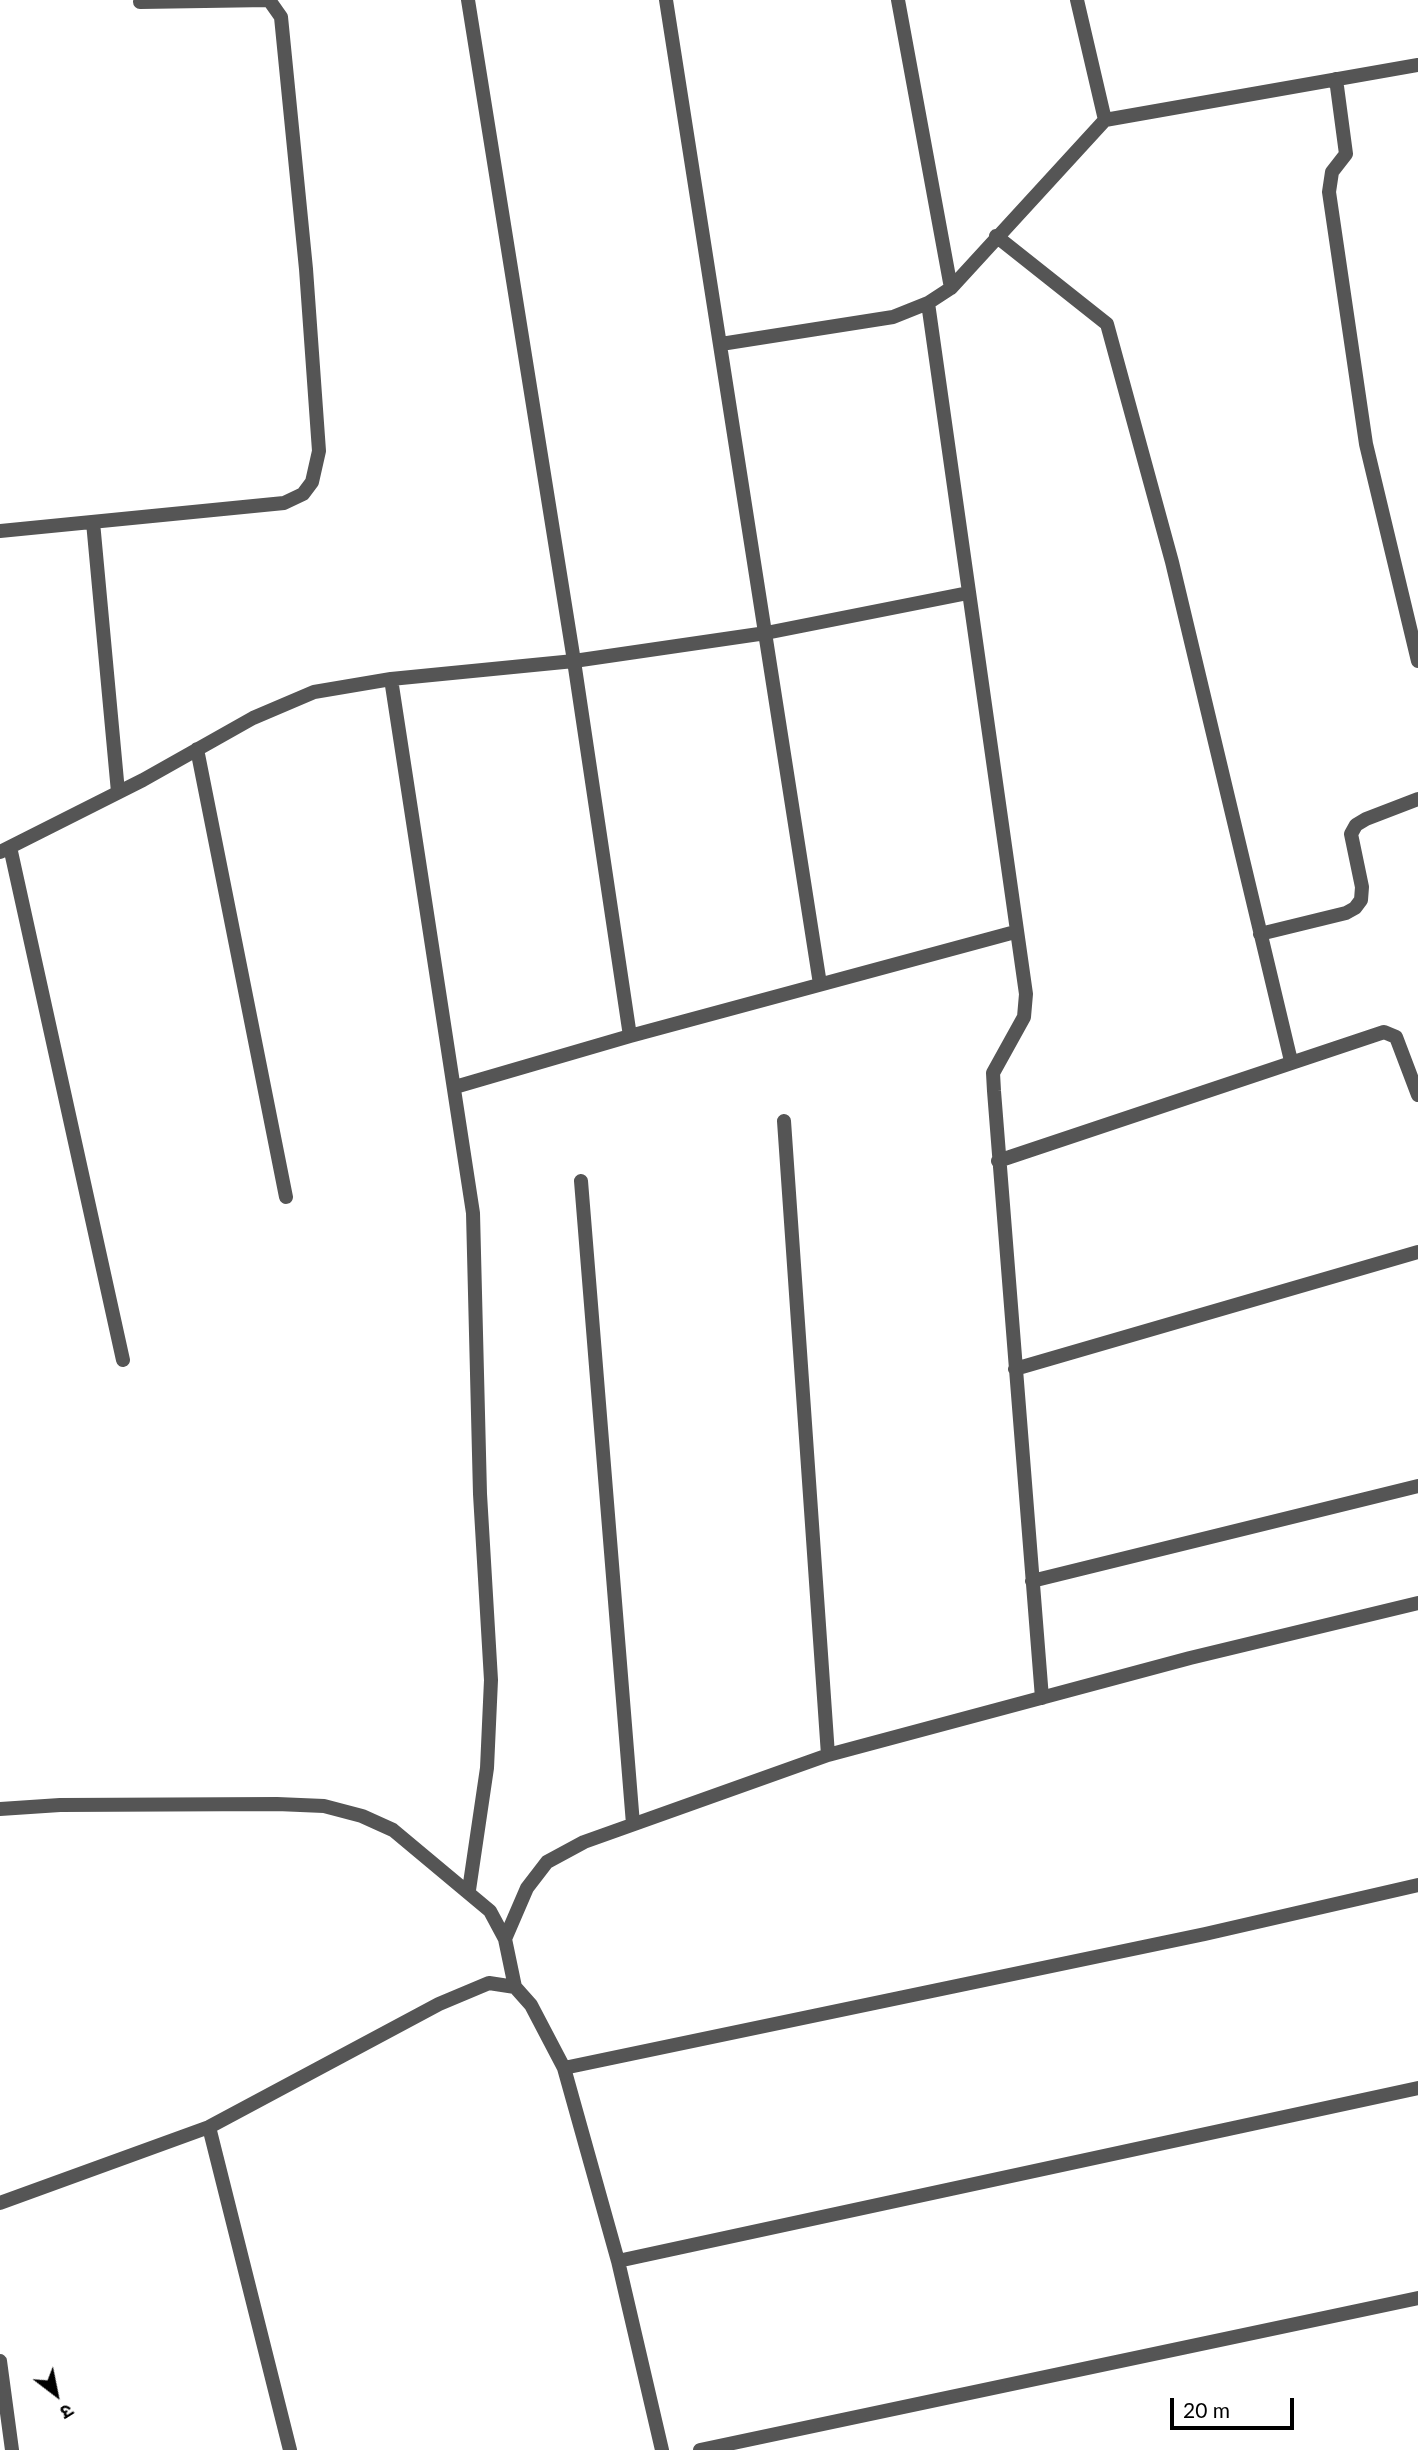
<!DOCTYPE html>
<meta charset="utf-8">
<style>
body{margin:0}
#map{position:relative;width:1418px;height:2450px;overflow:hidden;background:#fff;font-family:Lato,"Noto Sans Devanagari",sans-serif}
canvas{display:block}
.north{position:absolute;left:21px;top:2359px;width:70px;height:70px;-webkit-text-stroke:5px #fff;paint-order:stroke;rotate:148deg;font-size:19px;font-weight:700;line-height:28px;text-align:center;color:#000}
.north::after{content:'';display:block;margin:auto;width:24px;height:32px;background:#000;clip-path:polygon(50% 0,100% 100%,50% 72%,0 100%)}
.scale{position:absolute;left:1170px;top:2398px;width:124px;height:32px;box-sizing:border-box;border:4px solid #000;border-top:0;padding-left:9px;font-size:21px;line-height:24px;white-space:nowrap;color:#000;-webkit-text-stroke:5px #fff;paint-order:stroke}
</style>
<div id="map">
<canvas width="1418" height="2450"></canvas>
<div class="north">उ</div>
<div class="scale">20 m</div>
</div>
<script>
const c = document.querySelector('canvas').getContext('2d');
c.lineJoin = 'round';
const toPath = rows => new Path2D(rows.map(r => 'M' + r).join(''));
function trace(path, color, width, dash) { c.strokeStyle = color; c.lineWidth = width; c.lineCap = dash ? 'butt' : 'round'; c.setLineDash(dash || []); c.stroke(path); }
trace(toPath([
 [468,0,574,661,630,1036],
 [666,0,820,984],
 [898,0,951,288],
 [1077,0,1105,120],
 [1336,79,1346,154,1332,172,1329,192,1366,444,1418,661],
 [996,236,1107,324,1172,562,1291,1061],
 [928,303,1026,994,1024,1017,993,1073,994,1091,1042,1698],
 [721,344,893,317,928,303,951,288,1105,120,1418,65],
 [93,522,118,792],
 [0,531,284,503,303,494,312,482,319,451,306,269,281,17,269,0,140,2],
 [391,679,473,1213,480,1494,491,1680,487,1768,469,1890],
 [197,749,286,1197],
 [10,847,123,1360],
 [0,852,143,780,253,718,314,692,391,679,574,661,766,633,968,593],
 [1260,934,1346,913,1355,908,1361,900,1362,887,1351,834,1356,825,1366,819,1418,799],
 [455,1087,630,1036,1015,932],
 [784,1121,828,1755],
 [998,1161,1384,1032,1396,1037,1418,1095],
 [581,1181,633,1824],
 [1015,1369,1418,1252],
 [1032,1581,1418,1486],
 [0,1809,60,1805,277,1804,324,1806,362,1816,393,1830,490,1911,505,1939,515,1987],
 [505,1939,527,1888,547,1862,584,1842,828,1755,1190,1658,1418,1603],
 [209,2127,290,2450],
 [0,2203,209,2127,439,2004,489,1983,515,1987,531,2005,564,2068],
 [618,2261,1418,2088],
 [0,2361,12,2450],
 [662,2450,618,2261,564,2068,1205,1934,1418,1885],
 [700,2450,1418,2298]
]), '#555', 14);
</script>
